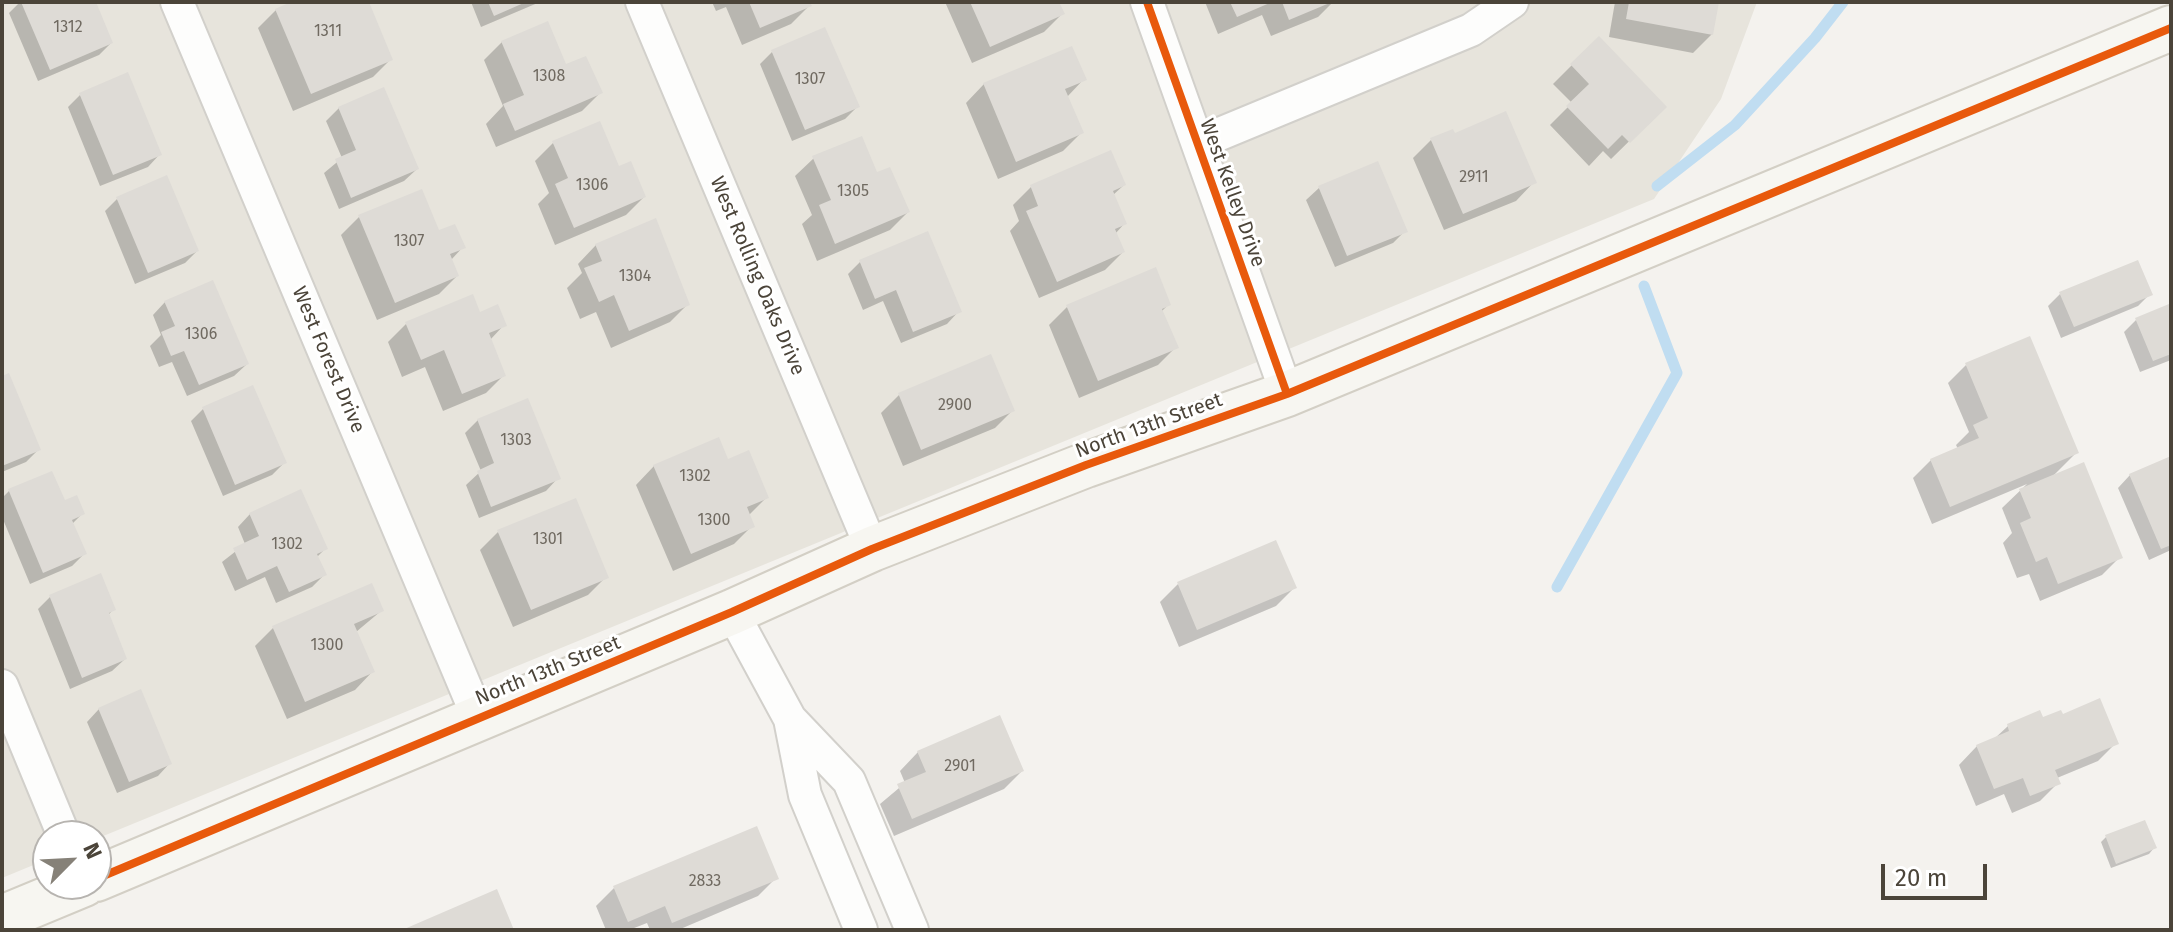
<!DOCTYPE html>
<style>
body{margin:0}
#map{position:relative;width:2173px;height:932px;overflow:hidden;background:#f4f2ee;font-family:"Fira Sans",sans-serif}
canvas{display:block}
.frame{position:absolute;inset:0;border:4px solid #4b4439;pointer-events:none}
.north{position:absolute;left:32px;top:820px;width:80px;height:80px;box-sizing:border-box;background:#fff;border:2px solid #b7b4b0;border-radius:50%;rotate:66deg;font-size:22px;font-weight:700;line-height:32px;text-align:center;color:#4b4439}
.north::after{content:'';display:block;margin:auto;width:28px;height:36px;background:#868178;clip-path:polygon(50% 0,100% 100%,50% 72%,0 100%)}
.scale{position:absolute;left:1881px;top:864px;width:106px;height:36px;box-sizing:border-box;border:4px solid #4b4439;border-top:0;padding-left:10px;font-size:24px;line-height:28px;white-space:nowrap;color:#4b4439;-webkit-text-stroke:6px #fff;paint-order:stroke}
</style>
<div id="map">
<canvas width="2173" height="932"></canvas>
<div class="frame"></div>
<div class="north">N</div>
<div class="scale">20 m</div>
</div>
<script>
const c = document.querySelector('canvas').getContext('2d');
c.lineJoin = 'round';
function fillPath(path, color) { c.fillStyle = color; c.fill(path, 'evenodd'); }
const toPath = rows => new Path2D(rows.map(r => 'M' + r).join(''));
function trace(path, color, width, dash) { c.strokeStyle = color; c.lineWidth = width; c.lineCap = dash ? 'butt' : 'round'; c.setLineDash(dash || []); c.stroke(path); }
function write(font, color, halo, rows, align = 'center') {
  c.font = font + ' "Fira Sans",sans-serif'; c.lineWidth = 6; c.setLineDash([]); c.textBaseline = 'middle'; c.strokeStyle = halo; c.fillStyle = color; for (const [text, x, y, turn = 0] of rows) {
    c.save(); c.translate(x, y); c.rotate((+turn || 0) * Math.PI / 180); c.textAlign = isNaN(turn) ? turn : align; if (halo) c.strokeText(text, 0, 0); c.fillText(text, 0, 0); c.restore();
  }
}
fillPath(toPath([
 [2,2,1757,2,1721,99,1654,199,96,839,96,836,48,836,48,859,2,878]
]), '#e7e4dc');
fillPath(toPath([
 [20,2,94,2,111,43,99,55,38,81,9,13],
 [296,2,367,2,391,59,373,77,293,111,258,28,276,10],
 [471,2,540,2,481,27],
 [712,2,808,2,809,6,791,24,742,45,726,7,716,11],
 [945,2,1056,2,1062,14,1044,32,972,63],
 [1205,2,1333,2,1318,17,1271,36,1262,15,1218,34],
 [1615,2,1717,2,1712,34,1693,53,1609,37],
 [1598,39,1664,107,1611,159,1603,151,1589,166,1550,125,1572,103,1553,84],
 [502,42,565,67,600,93,582,111,496,147,486,124,503,106,484,60],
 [772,52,857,107,845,119,792,141,760,64],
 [1084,79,1067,97,1081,133,1063,151,998,179,966,103,984,84],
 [80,95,160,154,148,167,100,186,68,107],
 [339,108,417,169,404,181,339,209,324,173,342,158,326,121],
 [1431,140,1534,182,1516,201,1444,230,1413,158],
 [553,143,644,197,626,215,555,245,538,204,549,193,535,161],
 [814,158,876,175,908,212,890,230,817,261,802,224,812,215,795,176],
 [1124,185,1113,195,1125,223,1115,234,1123,252,1105,270,1039,298,1010,231,1019,221,1013,205,1031,187],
 [1319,188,1405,231,1393,243,1335,267,1306,200],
 [421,191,438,233,463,247,451,260,457,276,439,294,377,320,341,235,359,217],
 [117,199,197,251,185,263,135,284,105,211],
 [596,245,688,304,670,322,611,348,596,312,580,319,567,288,582,273,578,264],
 [860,262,959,311,947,324,901,343,883,301,863,310,848,274],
 [1155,270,1169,304,1161,312,1176,347,1158,365,1079,398,1049,325,1067,307],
 [2060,294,2150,294,2138,306,2061,338,2048,306],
 [165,302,247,364,234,376,187,396,172,362,159,367,150,346,161,335,153,315],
 [2168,307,2171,360,2140,372,2124,332,2136,320],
 [479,314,504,325,490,340,504,375,486,393,443,411,425,367,402,377,388,342,406,324],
 [1966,365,2077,452,2052,477,2120,557,2102,575,2040,601,2029,574,2017,578,2003,543,2012,533,2002,508,2027,484,1932,524,1913,478,1931,460,1958,449,1956,445,1969,432,1948,383],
 [2,378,39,449,26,462,2,472],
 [899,395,1013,410,995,428,903,466,881,413],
 [203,409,284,463,272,475,223,496,191,421],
 [478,420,558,478,546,491,479,518,466,485,481,471,465,433],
 [2171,458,2171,550,2149,560,2118,488,2130,475],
 [727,461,767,497,748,516,752,526,734,544,673,571,636,485,654,466],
 [51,474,64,503,83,513,72,524,84,554,72,566,30,584,2,517,2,498,9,491],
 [250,514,325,549,317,557,324,575,312,587,276,603,265,577,235,591,222,562,245,544,238,527],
 [498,532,606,577,588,595,513,627,480,550],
 [1178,584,1294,588,1276,606,1179,647,1160,602],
 [50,597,114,609,107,616,125,659,112,671,70,689,38,609],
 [381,611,356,632,373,671,355,690,287,719,255,646,273,628],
 [99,709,170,763,158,776,117,793,87,722],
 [2042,720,2116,743,2098,761,2057,778,2058,783,2040,801,2012,813,2004,794,1976,806,1959,765,1977,746,1994,739,2008,726],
 [918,752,1022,771,1004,789,894,836,880,804,905,783,900,771],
 [2107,836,2154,848,2149,854,2111,868,2101,842],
 [776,878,758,896,678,930,650,930,647,923,629,930,606,930,596,906,614,888]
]), '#0003');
trace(toPath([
 [1657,186,1735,125,1815,38,1843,2],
 [1557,587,1677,373,1644,286]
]), '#c0ddf1', 11);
fillPath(toPath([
 [21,2,96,2,113,43,50,70],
 [291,2,369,2,393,60,311,94,275,9],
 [488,2,526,2,494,16],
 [749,2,810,2,812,6,760,28],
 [970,2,1059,2,1065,14,990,47],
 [1230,2,1272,2,1237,17],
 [1282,2,1332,2,1289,20],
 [1629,2,1719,2,1713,35,1626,19],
 [548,21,566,64,586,56,603,93,515,131,503,104,524,95,501,41],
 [825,27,860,107,805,130,771,50],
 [1599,36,1667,107,1630,143,1622,135,1608,149,1566,106,1589,84,1570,64],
 [1072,46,1087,80,1065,89,1084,133,1016,162,983,83],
 [128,72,162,155,113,175,79,93],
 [384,87,419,169,351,198,335,159,356,150,338,107],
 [1506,111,1537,183,1463,214,1430,138,1453,129,1455,133],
 [600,121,619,166,631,161,646,197,574,228,555,184,568,178,552,141],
 [862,136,877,172,890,167,910,212,835,244,819,205,831,200,812,156],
 [1111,150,1126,185,1113,191,1127,224,1115,229,1125,252,1057,282,1026,211,1038,206,1030,185],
 [1378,161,1408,232,1347,256,1318,186],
 [167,175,199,251,148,273,116,197],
 [422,189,439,230,455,224,466,248,450,254,459,276,395,303,358,215],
 [656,218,690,305,629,331,614,295,599,302,584,268,602,261,595,244],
 [928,231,962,312,913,332,896,290,875,299,859,260],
 [2138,260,2153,295,2074,327,2059,292],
 [1156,267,1171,305,1162,309,1179,348,1098,381,1066,305],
 [213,280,249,364,199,385,184,351,171,356,161,332,175,326,164,301],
 [473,294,480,312,498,304,507,326,489,333,506,376,462,394,444,350,421,360,405,322],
 [2169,304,2171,354,2153,361,2135,318],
 [2030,336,2079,453,1950,507,1930,459,1979,438,1973,425,1988,418,1965,363],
 [991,354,1015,411,921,450,898,393],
 [9,373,41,450,2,466,2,376],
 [253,385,287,463,235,485,202,407],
 [528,398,561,479,491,507,477,471,494,463,477,419],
 [719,437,728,459,749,450,769,498,747,507,755,527,691,554,653,465],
 [2171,456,2171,545,2161,549,2129,474],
 [2084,462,2123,558,2058,584,2047,557,2036,562,2020,523,2031,518,2019,489],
 [52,471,65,500,77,495,85,514,72,520,87,554,43,573,8,489],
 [301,489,328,549,317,554,327,575,289,592,277,566,247,580,233,548,259,536,249,513],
 [576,498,609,578,531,610,497,530],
 [1276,540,1297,588,1197,630,1177,582],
 [101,573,116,610,109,613,127,659,82,678,49,595],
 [372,583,384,611,354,624,375,672,305,702,272,626],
 [141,689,172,764,129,782,98,708],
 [2100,698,2119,744,2055,770,2061,784,2030,796,2023,778,1994,789,1976,745,2009,731,2007,724,2040,710,2043,717,2061,710,2063,714],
 [1000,715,1024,771,912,819,897,784,926,772,917,751],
 [2145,820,2157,848,2116,864,2105,835],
 [757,826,779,879,672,923,665,906,628,922,613,886],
 [497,889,514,930,402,930]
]), '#dedbd6');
const street = toPath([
 [177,2,478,717],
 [642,2,872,549],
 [1147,2,1287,394],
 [1198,143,1471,30,1512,2],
 [732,612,790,719,849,781,912,930],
 [2,686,64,836],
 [790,719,805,795,861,930]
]);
const secondary = toPath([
 [96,879,732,612,872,549,1086,465,1287,394,2171,28],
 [2,918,84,884]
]);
trace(street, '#d2d0cb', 36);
trace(secondary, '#d3cfc5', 48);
trace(street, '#fdfdfc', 32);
trace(secondary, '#f7f6f1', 44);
trace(toPath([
 [1147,2,1287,394],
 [96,879,732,612,872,549,1086,465,1287,394,2171,28]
]), '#e8590c', 8);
write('16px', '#706a61', null, [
 ["1312",68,28],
 ["1311",328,32],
 ["1308",549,77],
 ["1307",810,80],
 ["2911",1474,178],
 ["1306",592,186],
 ["1305",853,192],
 ["1307",409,242],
 ["1304",635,277],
 ["1306",201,335],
 ["2900",955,406],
 ["1303",516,441],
 ["1302",695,477],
 ["1300",714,521],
 ["1301",548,540],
 ["1302",287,545],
 ["1300",327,646],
 ["2901",960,767],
 ["2833",705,882]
]);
write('20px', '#4b4439', '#fff', [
 ["West Kelley Drive",1232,193,70],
 ["West Rolling Oaks Drive",757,276,67],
 ["West Forest Drive",328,360,67],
 ["North 13th Street",1149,426,-20],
 ["North 13th Street",548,671,-22]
]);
</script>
